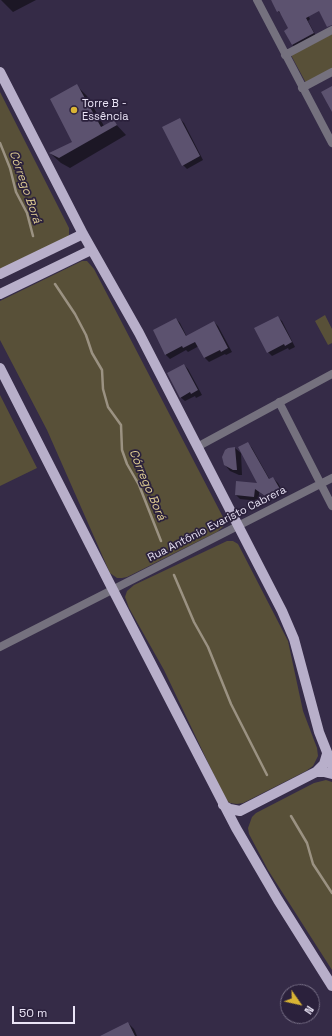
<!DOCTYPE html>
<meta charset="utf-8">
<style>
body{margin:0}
#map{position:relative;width:332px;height:1036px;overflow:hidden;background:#352b47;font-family:"Space Grotesk",sans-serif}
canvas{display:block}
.north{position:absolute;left:280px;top:984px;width:40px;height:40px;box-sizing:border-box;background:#2b213c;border:1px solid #776f86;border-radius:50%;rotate:124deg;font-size:11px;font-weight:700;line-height:16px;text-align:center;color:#eae4f6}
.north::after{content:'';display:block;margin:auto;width:14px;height:18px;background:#d9b434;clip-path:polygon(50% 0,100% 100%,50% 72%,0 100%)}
.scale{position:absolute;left:12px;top:1006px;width:63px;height:18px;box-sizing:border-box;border:2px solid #eae4f6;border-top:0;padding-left:5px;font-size:12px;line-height:14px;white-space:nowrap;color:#eae4f6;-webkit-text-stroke:3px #2b213c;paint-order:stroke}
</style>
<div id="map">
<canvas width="332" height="1036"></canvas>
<div class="north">N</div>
<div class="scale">50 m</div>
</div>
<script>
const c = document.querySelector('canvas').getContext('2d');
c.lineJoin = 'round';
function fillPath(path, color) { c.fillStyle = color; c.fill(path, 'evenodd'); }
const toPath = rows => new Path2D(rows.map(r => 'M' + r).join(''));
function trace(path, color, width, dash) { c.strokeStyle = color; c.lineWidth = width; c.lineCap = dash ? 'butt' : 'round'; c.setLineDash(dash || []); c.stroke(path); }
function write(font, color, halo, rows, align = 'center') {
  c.font = font + ' "Space Grotesk",sans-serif'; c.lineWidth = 3.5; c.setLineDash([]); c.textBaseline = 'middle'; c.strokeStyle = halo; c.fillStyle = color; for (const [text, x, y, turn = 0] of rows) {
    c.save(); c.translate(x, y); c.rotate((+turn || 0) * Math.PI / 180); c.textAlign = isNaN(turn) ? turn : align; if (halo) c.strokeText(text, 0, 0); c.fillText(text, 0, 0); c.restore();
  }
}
fillPath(toPath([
 [332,34,332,69,306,83,291,55],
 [0,92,69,228,69,235,66,238,0,272],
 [82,261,87,261,94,269,225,521,224,526,217,532,127,577,122,578,117,578,110,573,47,430,0,340,0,301],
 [325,315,332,329,332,343,328,345,315,321],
 [0,395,37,468,0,486],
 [227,541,233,541,238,544,288,641,303,711,317,748,318,756,313,766,306,771,243,803,237,804,230,803,226,800,223,794,164,670,129,608,125,597,127,591,134,585],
 [326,780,332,782,332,970,268,870,249,834,248,828,252,817,256,813,314,783]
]), '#585038');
fillPath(toPath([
 [1,0,36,0,13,12],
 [271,0,300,0,310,19,308,21,316,36,295,47,292,45,290,29,282,14,281,14,278,11],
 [77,86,87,96,104,126,113,121,126,135,70,168,61,163,51,154,73,142],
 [180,119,184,123,203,160,187,169,183,165],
 [277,317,282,321,295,347,289,350,288,348,272,356,268,352],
 [176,319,180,323,187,337,214,322,218,326,232,352,226,355,225,354,209,362,205,358,199,346,188,352,186,350,170,359,166,355,154,331],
 [184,365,188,369,202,395,196,398,195,396,185,401,180,397],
 [248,443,252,448,270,480,273,478,278,483,284,494,274,500,271,500,259,492,259,501,240,499,236,495,259,484],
 [235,448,241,453,242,475,239,475,230,471,225,465],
 [128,1023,134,1029,137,1036,110,1036]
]), '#0007');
trace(toPath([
 [0,143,10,168,16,192,27,213,33,236],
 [55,284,75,314,86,335,92,353,102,370,103,389,108,407,121,425,122,450,127,464,139,485,161,541],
 [174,575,194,622,208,647,231,704,267,775],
 [291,816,307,843,313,864,332,893]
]), '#9b9282', 2.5);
fillPath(toPath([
 [271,0,332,0,332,25,327,27,319,11,306,18,314,33,292,45,284,31,288,28,279,11,277,12],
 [77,84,101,127,114,120,117,125,59,158,49,153,72,142,50,99],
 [332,86,332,112,321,92],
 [180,118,200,156,182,166,162,127],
 [278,316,292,342,285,346,284,344,267,353,254,328],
 [176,318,186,336,214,321,228,348,221,352,220,350,204,358,195,342,183,348,182,346,165,355,153,330],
 [184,364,198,390,191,394,190,392,180,398,167,373],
 [248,442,269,479,273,477,280,489,269,495,265,496,255,489,254,497,235,495,236,481,257,483,238,447],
 [235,447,237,470,233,470,224,465,222,457,225,450,228,448],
 [128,1022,135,1036,100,1036]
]), '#5c526f');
trace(toPath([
 [257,0,332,143],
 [285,55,332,30],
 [302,88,332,72],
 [279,402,332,506],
 [197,447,332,374],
 [0,647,332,478]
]), '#75717e', 8);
trace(toPath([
 [0,72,83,234,139,333,282,611,294,639,319,732,332,765],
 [0,274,83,234],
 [0,294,91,250],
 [0,368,113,590,236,828,278,900,332,986],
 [316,772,324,772,332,774],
 [223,805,230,809,240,811,316,772,324,764,327,754]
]), '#b8afca', 10);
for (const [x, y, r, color] of [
 [74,110,4,"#d9b434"]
]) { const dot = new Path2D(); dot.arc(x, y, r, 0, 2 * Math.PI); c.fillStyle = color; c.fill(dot); trace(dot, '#2b213c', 1.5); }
write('11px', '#eae4f6', '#2b213c', [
 ["Torre B -",82,104],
 ["Essência",82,117]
], 'left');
write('11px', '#eae4f6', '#2b213c', [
 ["Rua Antônio Evaristo Cabrera",217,524,-27]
]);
write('italic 12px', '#decc93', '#2b213c', [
 ["Córrego Borá",25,187,71],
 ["Córrego Borá",147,485,67]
]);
</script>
